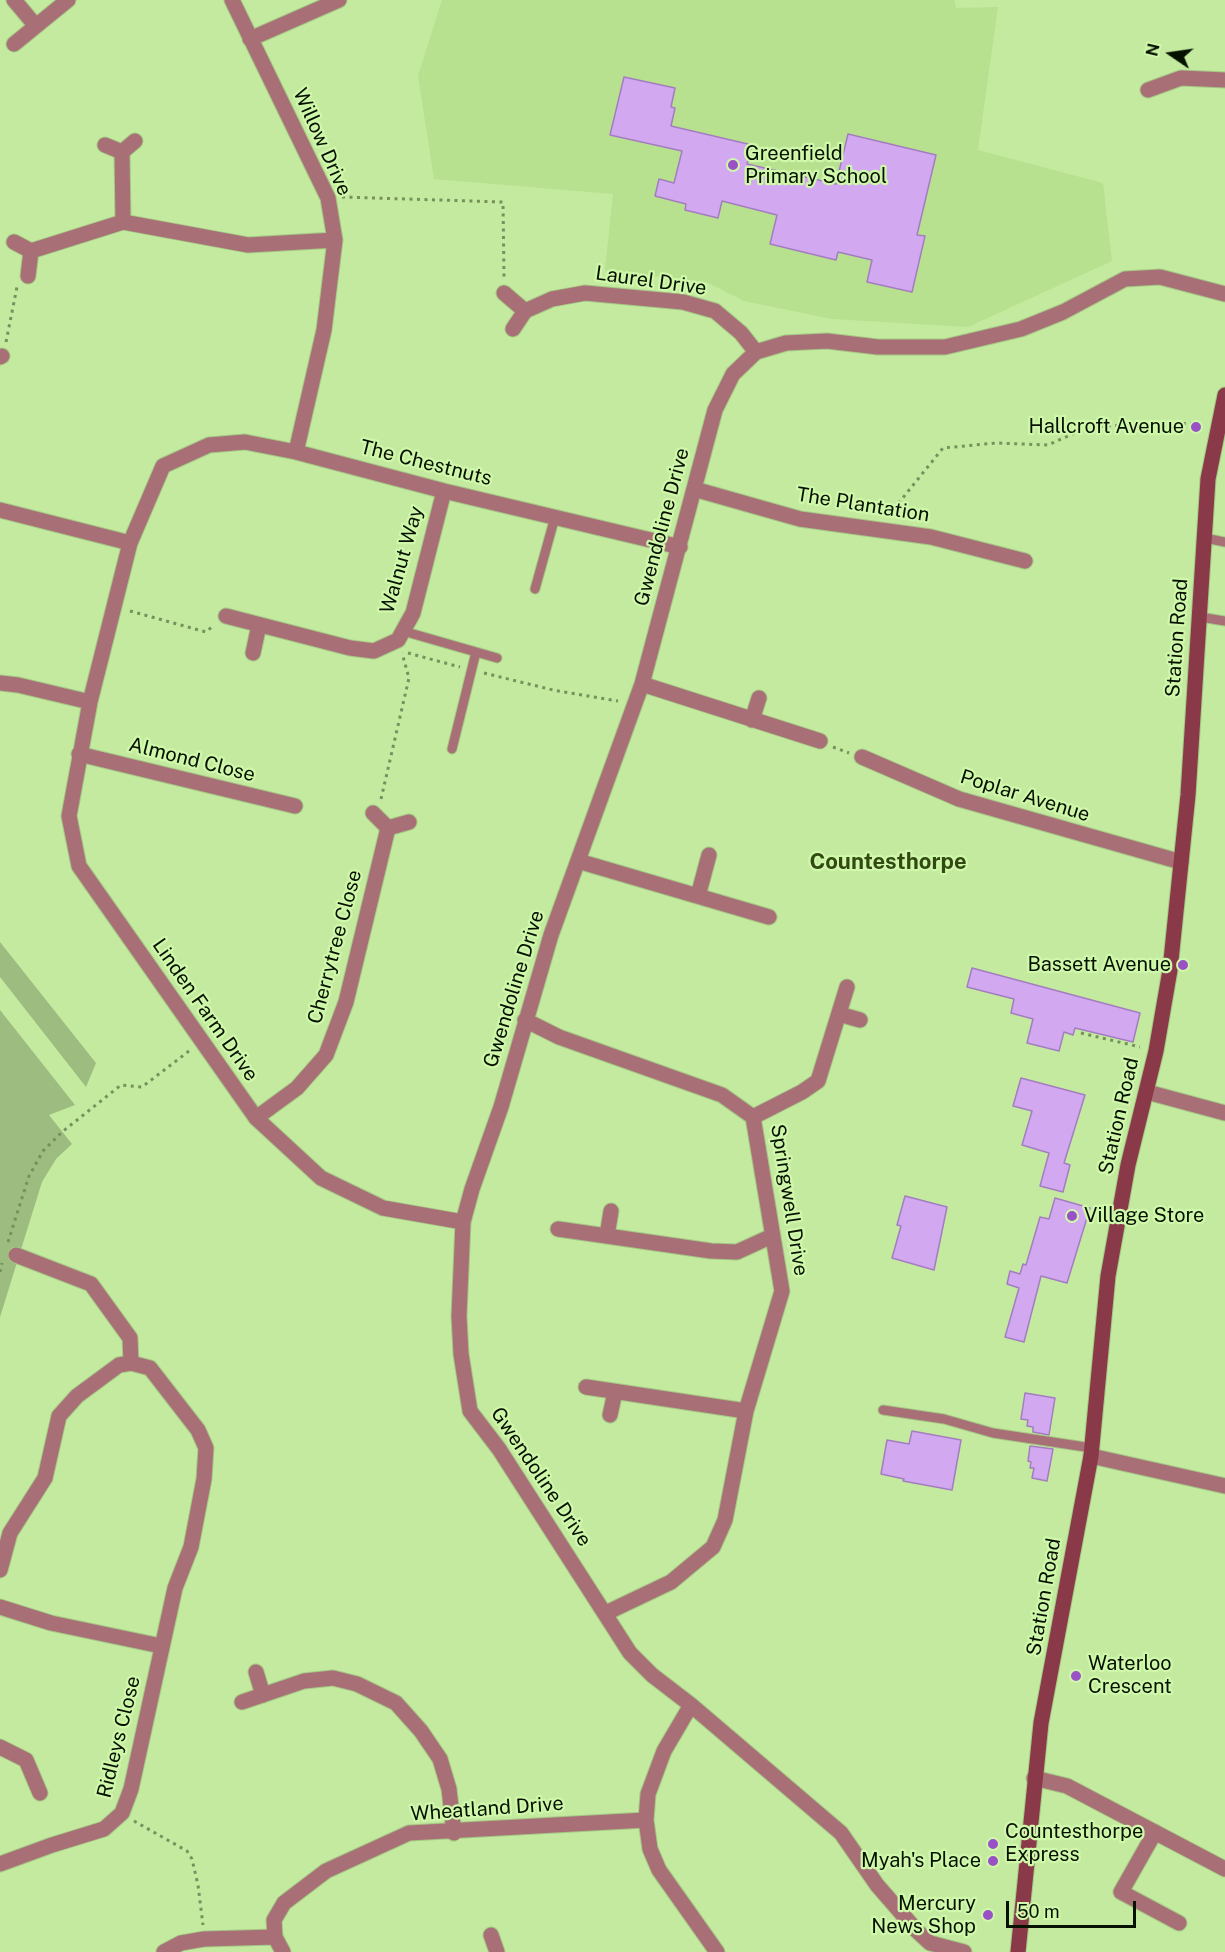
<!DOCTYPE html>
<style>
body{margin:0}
#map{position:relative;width:1225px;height:1952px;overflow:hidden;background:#c3ea9e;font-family:"Public Sans",sans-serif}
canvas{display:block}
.north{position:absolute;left:1141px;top:24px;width:60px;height:60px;-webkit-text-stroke:4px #d0f8ab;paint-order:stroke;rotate:283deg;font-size:16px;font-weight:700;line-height:24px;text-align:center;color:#061100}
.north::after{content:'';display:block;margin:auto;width:21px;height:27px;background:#061100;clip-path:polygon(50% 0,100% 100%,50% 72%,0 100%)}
.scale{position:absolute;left:1006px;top:1901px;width:130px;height:27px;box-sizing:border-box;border:3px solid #061100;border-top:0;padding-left:8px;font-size:18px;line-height:21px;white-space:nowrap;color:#061100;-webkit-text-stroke:4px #d0f8ab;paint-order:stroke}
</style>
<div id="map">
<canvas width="1225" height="1952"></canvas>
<div class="north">N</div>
<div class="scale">50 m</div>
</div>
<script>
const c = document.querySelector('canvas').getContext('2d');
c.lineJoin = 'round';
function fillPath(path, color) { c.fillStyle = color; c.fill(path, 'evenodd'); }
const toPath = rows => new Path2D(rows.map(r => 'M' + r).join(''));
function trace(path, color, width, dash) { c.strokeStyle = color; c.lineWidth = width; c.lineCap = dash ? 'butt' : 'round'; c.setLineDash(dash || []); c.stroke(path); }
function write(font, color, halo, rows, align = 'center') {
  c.font = font + ' "Public Sans",sans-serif'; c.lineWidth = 4.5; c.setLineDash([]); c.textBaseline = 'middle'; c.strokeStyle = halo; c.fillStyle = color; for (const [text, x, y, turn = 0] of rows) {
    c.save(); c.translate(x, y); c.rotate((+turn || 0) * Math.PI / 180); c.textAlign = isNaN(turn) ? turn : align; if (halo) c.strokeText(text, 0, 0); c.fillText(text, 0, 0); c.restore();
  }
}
fillPath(toPath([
 [442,0,954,0,956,8,998,7,978,150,1103,183,1112,261,968,327,832,319,744,301,706,282,605,270,613,194,434,179,418,76]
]), '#b7e18e');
fillPath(toPath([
 [0,942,96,1063,86,1087,0,977],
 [0,1010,75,1105,49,1115,72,1144,56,1159,42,1182,0,1317]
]), '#9dbc80');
const building = toPath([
 [624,77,675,88,671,107,675,108,671,126,752,145,747,164,836,184,848,134,936,155,917,235,925,236,912,292,867,282,872,260,838,252,836,260,770,244,777,215,722,201,718,218,685,210,686,204,655,196,659,179,674,183,682,151,610,135,624,77],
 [972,968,1140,1013,1133,1042,1075,1028,1073,1035,1064,1032,1059,1051,1027,1043,1033,1019,1011,1013,1014,999,967,987,972,968],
 [1021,1078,1085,1095,1064,1163,1070,1165,1063,1192,1040,1186,1049,1153,1022,1145,1032,1111,1013,1106,1021,1078],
 [905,1196,947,1207,934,1270,892,1258,901,1226,897,1225,905,1196],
 [1055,1198,1090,1208,1067,1283,1041,1276,1024,1342,1005,1337,1019,1288,1007,1284,1010,1271,1020,1274,1023,1264,1026,1265,1040,1217,1049,1219,1055,1198],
 [1025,1393,1055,1398,1049,1435,1033,1432,1033,1427,1027,1426,1028,1420,1021,1419,1025,1393],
 [912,1431,961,1440,952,1490,903,1481,904,1479,881,1474,887,1440,909,1444,912,1431],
 [1030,1446,1053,1449,1047,1481,1032,1478,1034,1468,1030,1468,1031,1462,1028,1461,1030,1446]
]);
fillPath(building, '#d2a9f1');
trace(building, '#a47dc1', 1.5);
const lane = toPath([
 [1205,538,1225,542],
 [535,589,555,517],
 [1200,617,1225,621],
 [403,631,497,658],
 [452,749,476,652],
 [883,1410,944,1419,993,1433,1092,1448]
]);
const street = toPath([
 [14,0,35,25],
 [232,0,328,198,335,240,324,330,296,452],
 [250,39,339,0],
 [14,44,68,0],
 [1148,90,1181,78,1225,80],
 [105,145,122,152,135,141],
 [122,152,123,222],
 [14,242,31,251,28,276],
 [31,251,123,222,248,245,335,240],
 [504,293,525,311,513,329],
 [525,311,552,299,585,293,683,302,715,311,741,333,756,352],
 [0,357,2,356],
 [694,489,800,519,931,537,1025,561],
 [0,510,130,543],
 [226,616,350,648,374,651,398,640,413,613,444,491],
 [253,653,259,625],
 [0,683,18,685,90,702],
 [642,684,820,741],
 [752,720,759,698],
 [79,754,295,806],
 [862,757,959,799,1181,862],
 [373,813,388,828,409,822],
 [578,861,769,917],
 [698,896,709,855],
 [839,1014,860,1020],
 [525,1020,559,1037,722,1095,753,1117,782,1291,746,1411,725,1520,713,1547,671,1582,606,1613],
 [1147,1092,1225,1113],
 [753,1117,802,1092,818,1081,847,987],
 [256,1118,297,1088,326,1055,346,1002,388,828],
 [463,1222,383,1208,321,1178,256,1118,79,866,69,816,90,702,130,543,163,466,209,445,245,442,296,452,444,491,680,547],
 [558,1229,711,1251,737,1252,772,1236],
 [607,1236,611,1211],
 [16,1255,91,1284,130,1338,131,1363],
 [586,1387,746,1411],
 [610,1415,615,1392],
 [1091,1456,1225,1486],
 [0,1570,10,1533,45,1478,59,1416,77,1396,119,1365,131,1363,150,1368,198,1430,206,1448,204,1479,191,1547,175,1588,131,1789,122,1813,104,1829,52,1845,0,1864],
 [0,1607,51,1623,161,1646],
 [256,1672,263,1695],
 [242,1702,304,1681,333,1678,357,1684,396,1703,421,1731,440,1759,449,1789,454,1833],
 [691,1705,664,1751,648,1794,646,1820,650,1849,659,1870,717,1952],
 [0,1747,26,1760,40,1793],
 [1034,1778,1067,1786,1225,1869],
 [1155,1832,1121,1892,1179,1923],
 [491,1935,497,1952],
 [275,1937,283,1952],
 [164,1952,181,1943,204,1939,275,1937,274,1920,284,1903,326,1871,409,1833,646,1820],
 [964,1952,930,1943,917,1931,877,1885,841,1833,691,1705,652,1675,630,1653,499,1449,470,1411,461,1354,459,1316,463,1222,472,1189,501,1107,551,935,642,684,715,410,733,374,756,352,786,343,827,341,878,347,945,347,1021,329,1063,312,1125,279,1160,277,1225,294]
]);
const secondary = toPath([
 [1018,1952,1041,1723,1091,1456,1108,1276,1128,1165,1156,1051,1170,970,1188,795,1208,479,1225,395]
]);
trace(lane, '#a5c785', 11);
trace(street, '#a5c785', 17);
trace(secondary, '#a5c785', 17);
trace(toPath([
 [342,197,503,202,504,278],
 [6,342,17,287],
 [889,515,943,448,996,443,1048,445,1088,427,1160,423,1203,424],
 [130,611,206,632,214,625],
 [408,653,460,667],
 [484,673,553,690,618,701],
 [833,747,849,753],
 [381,799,409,678,402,653],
 [1081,1033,1140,1047],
 [8,1242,29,1176,43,1151,62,1132,121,1085,142,1087,189,1051],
 [0,1272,2,1263],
 [134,1821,187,1851,192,1859,198,1885,203,1925]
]), '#76915d', 3, [3, 4.5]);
trace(lane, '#a96f77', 9);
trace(street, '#a96f77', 15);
trace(secondary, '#8a3949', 15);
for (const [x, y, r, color] of [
 [733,165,6,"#9952c5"],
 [1196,427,6,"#9952c5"],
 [1183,965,6,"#9952c5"],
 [1072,1216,6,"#9952c5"],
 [1076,1676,6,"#9952c5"],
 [993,1844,6,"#9952c5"],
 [993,1861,6,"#9952c5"],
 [988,1915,6,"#9952c5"]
]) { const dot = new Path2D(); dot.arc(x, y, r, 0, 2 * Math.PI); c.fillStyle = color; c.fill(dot); trace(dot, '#d0f8ab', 2); }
write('20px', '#061100', '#d0f8ab', [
 ["Willow Drive",322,142,66],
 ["Laurel Drive",651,281,8],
 ["The Chestnuts",426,463,14],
 ["The Plantation",863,505,9],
 ["Gwendoline Drive",662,527,-75],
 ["Walnut Way",402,560,-74],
 ["Station Road",1177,638,-86],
 ["Almond Close",192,760,14],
 ["Poplar Avenue",1025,796,17],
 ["Cherrytree Close",335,947,-75],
 ["Gwendoline Drive",514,989,-73],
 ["Linden Farm Drive",205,1010,55],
 ["Station Road",1119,1116,-77],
 ["Springwell Drive",789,1200,81],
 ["Gwendoline Drive",541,1477,56],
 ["Station Road",1044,1597,-80],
 ["Ridleys Close",119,1737,-76],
 ["Wheatland Drive",487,1809,-4]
]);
write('20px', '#061100', '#d0f8ab', [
 ["Greenfield",745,154],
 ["Primary School",745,177],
 ["Hallcroft Avenue",1184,427,"right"],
 ["Bassett Avenue",1171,965,"right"],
 ["Village Store",1084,1216],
 ["Waterloo",1088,1664],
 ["Crescent",1088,1687],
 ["Countesthorpe",1005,1832],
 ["Express",1005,1855],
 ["Myah's Place",981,1861,"right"],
 ["Mercury",976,1904,"right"],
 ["News Shop",976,1927,"right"]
], 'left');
write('bold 22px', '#324a12', '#d0f8ab', [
 ["Countesthorpe",888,862]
]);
</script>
